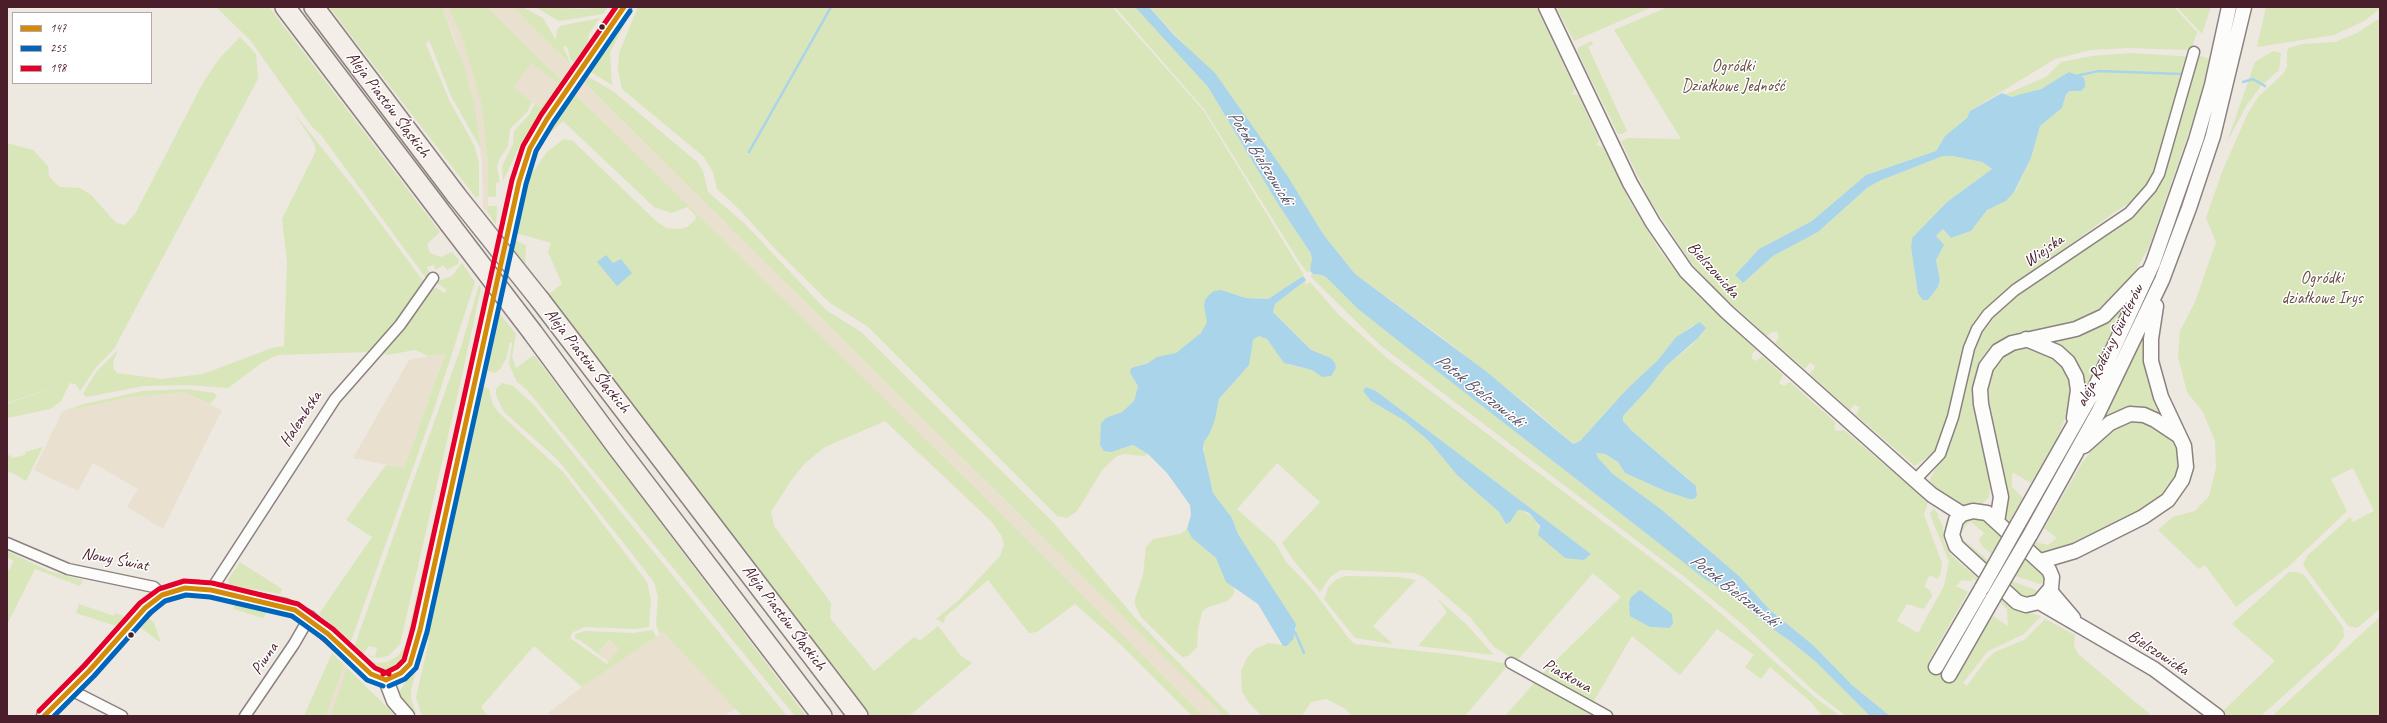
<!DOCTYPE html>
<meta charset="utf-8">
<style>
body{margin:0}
#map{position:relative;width:2387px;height:723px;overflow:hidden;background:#ede8e0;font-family:Caveat,sans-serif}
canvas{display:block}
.frame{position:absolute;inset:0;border:8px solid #4a1f2b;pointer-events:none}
.legend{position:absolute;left:12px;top:12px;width:140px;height:72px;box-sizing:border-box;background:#fff;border:1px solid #b7a5aa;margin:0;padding:5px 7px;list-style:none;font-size:12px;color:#4a1f2b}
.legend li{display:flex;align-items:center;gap:8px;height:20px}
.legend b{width:20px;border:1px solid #b7a5aa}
</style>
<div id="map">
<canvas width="2387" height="723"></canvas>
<div class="frame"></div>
<ul class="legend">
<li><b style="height:5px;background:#d48b09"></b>147</li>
<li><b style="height:5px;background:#0065bd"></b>255</li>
<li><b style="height:5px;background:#e4002b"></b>198</li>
</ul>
</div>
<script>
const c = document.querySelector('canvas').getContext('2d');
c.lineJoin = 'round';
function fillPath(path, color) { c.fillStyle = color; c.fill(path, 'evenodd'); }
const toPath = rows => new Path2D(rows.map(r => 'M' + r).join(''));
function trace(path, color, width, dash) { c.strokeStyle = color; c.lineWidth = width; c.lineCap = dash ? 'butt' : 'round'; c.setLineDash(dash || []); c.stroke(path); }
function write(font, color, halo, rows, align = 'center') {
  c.font = font + ' Caveat,sans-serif'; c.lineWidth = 3; c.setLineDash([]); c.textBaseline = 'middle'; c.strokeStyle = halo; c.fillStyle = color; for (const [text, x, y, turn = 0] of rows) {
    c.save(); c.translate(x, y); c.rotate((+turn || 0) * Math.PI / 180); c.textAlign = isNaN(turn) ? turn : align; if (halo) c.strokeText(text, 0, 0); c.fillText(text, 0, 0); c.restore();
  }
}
fillPath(toPath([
 [442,7,448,7,461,34,481,103,488,164,488,213,483,208,482,162,474,103,454,36],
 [487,7,513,7,573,67,563,82],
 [532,62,559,84,540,108,513,87],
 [581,79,857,354,1224,716,1203,716,572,91],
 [445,353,404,468,353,458,409,360],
 [184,392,222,410,163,529,127,507,138,489,93,463,78,491,34,470,62,412,126,398],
 [663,632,736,708,724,716,551,716,548,713,582,687],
 [610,640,620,648,608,662,598,654],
 [344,665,349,670,333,716,326,716]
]), '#eae0d0');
fillPath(toPath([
 [216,7,269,7,440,232,427,244,430,253,441,257,452,252,459,260,458,264,447,270,443,265,436,270,434,265,427,267,430,274,428,281,321,135,312,127,250,40],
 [329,7,442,7,464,67,474,103,481,149,451,96,429,40,426,44,449,100,474,145,479,163,479,196,477,196,477,199],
 [448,7,487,7,563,82,535,122,523,144,521,143,503,181,502,166,513,144,514,131,528,116,535,104,540,108,559,84,532,63,513,87,532,102,527,112,510,129,508,146,499,160,497,168,500,182,496,183,496,197,488,197,488,164,481,103,461,34],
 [513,7,522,7,543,18,556,40,557,30,560,26,600,18,589,34,587,45,574,62,571,61,567,46,563,47,571,65],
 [535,7,584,9,608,7,603,14,559,21],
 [638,7,1112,7,1203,110,1304,275,1268,299,1246,298,1221,290,1205,328,1195,340,1176,353,1137,366,1130,373,1138,386,1134,401,1122,412,1113,416,1101,438,1100,445,1122,449,1132,445,1148,454,1144,456,1124,454,1117,456,1103,469,1077,511,1067,518,1057,516,867,326,830,303,777,251,739,209,717,189,713,172,704,157,622,89,618,70,619,53],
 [1115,7,1135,7,1208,87,1278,204,1310,252,1312,258,1310,271,1307,272,1300,263,1204,109],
 [1149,7,1536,7,1575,89,1572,94,1578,95,1599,140,1596,145,1603,147,1630,202,1660,251,1674,269,1697,295,1756,350,1752,354,1752,359,1756,361,1762,356,1783,375,1779,383,1784,386,1790,382,1836,423,1834,427,1836,431,1844,430,1928,502,1924,515,1942,563,1940,576,1937,579,1930,575,1924,586,1930,591,1932,596,1924,609,1907,604,1897,621,1918,633,1944,586,1949,562,1930,514,1933,508,1939,515,1938,517,1943,526,1944,542,1952,556,2011,608,2041,616,2024,634,1988,651,1963,683,1967,686,1986,660,1995,652,2024,640,2045,619,2075,635,2074,646,2078,654,2152,716,1890,716,1852,685,1813,645,1770,610,1739,576,1662,510,1613,474,1598,458,1596,453,1605,454,1618,462,1625,473,1665,491,1689,499,1698,491,1690,480,1631,430,1623,421,1623,416,1648,389,1666,366,1693,344,1706,328,1692,326,1676,337,1658,360,1627,389,1580,441,1573,444,1537,412,1443,338,1355,274,1323,234,1287,175,1254,131,1225,87],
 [1973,578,1986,589,1939,669,1928,662,1968,592,1956,586,1962,580,1971,581],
 [1990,593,2007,609,2008,626,1993,616,1953,677],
 [1556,7,1652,7,1574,41],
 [1668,7,2174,7,2197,32,2191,50,2128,48,2090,50,2055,59,1970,111,1967,118,1945,136,1936,151,1866,175,1812,221,1759,249,1735,275,1743,283,1773,256,1818,232,1867,188,1879,181,1943,156,1953,156,1982,162,1992,169,1947,202,1912,238,1911,247,1918,294,1923,300,1928,300,1938,287,1940,280,1936,260,1943,245,1936,236,1943,229,1951,238,1971,231,1987,210,2006,201,2016,190,2031,158,2040,126,2062,108,2066,94,2070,91,2081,91,2085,87,2085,81,2081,76,2098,72,2097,69,2078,75,2069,72,2052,83,2034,92,2011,97,2004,95,2046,77,2061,62,2092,56,2131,53,2195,57,2200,56,2214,60,2149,247,2125,289,2101,312,2079,323,2023,332,2004,338,1989,350,1978,366,1973,391,1987,461,1990,489,1989,497,1981,505,1965,508,1957,507,1955,505,1957,503,1931,484,1930,479,1936,468,1934,466,1943,457,1945,450,1957,413,1969,357,1978,334,1991,315,2010,297,2060,265,2064,259,2133,213,2143,203,2137,198,2112,214,1998,297,1984,312,1976,323,1965,349,1955,387,1951,415,1940,449,1929,461,1926,458,1915,466,1856,415,1860,407,1854,405,1850,410,1810,374,1815,367,1814,365,1810,363,1805,369,1775,343,1779,337,1777,332,1772,332,1767,336,1715,289,1690,261,1649,199,1621,141,1628,138,1681,139,1614,30],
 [2177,7,2211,7,2202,34],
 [2266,7,2380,7,2380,9,2364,21,2334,35,2257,47],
 [628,13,628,17,610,53,612,85,586,69],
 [2380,18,2380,609,2357,628,2348,626,2303,565,2307,556,2350,517,2353,522,2374,511,2353,468,2331,479,2347,511,2289,566,2236,607,2205,565,2199,569,2158,530,2173,517,2195,511,2209,496,2216,468,2215,441,2203,412,2187,392,2178,357,2180,331,2195,302,2216,242,2206,218,2222,172,2248,113,2259,96,2283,74,2287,67,2287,51,2289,48,2303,44,2335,42,2357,33],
 [240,37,256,54,258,79,114,349,97,366,80,391,76,384,70,383,61,401,50,409,7,418,7,404,67,383,7,403,7,143,33,150,48,166,49,176,55,183,60,187,80,188,91,195,116,223,125,225,135,214,204,81,219,59],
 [1592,41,1593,44,1588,47,1627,131,1622,134,1618,134,1577,51,1579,47],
 [2273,51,2281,53,2279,70,2261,86,2246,106,2227,142,2255,62],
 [584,74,614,92,697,162,703,171,708,192,745,224,826,310,861,332,1052,521,1137,620,1231,716,1224,716,857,354,581,79],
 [572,91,988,501,1203,716,1192,716,1119,643,1075,604,1037,632,1029,633,988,580,945,617,944,623,936,619,959,600,1000,556,1004,545,1001,535,991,521,885,421,825,447,805,463,790,482,771,512,774,526,831,603,830,618,874,671,914,637,920,641,938,626,961,656,972,663,909,716,868,716,551,301,549,294,562,284,548,252,551,243,516,233,525,183,547,152,564,139,573,141,657,222,667,228,679,229,687,227,695,220,696,216,687,207,672,213,654,207,563,121,545,138,533,160,543,136],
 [294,113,358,193,423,281,424,284,416,300,387,334,367,352,278,355,263,362,228,388,189,385,144,386,86,397,83,394,96,372,118,350,113,362,114,369,117,373,161,379,203,374,272,348,284,346,287,262,282,219,316,151,314,143],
 [488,206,497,206,496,225,488,213],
 [2176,214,2181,218,2170,247,2117,367,2026,531,2021,527],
 [514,240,526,245,525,264,510,245],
 [462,263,475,282,434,409,351,641,319,614,372,537,346,520,386,465,404,468,445,354,428,356,415,350,387,355,383,352,413,317,433,289,436,288,445,293,446,289,438,284,438,281,452,276],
 [1313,274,1322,275,1326,277,1358,309,1406,347,1656,541,1736,598,1767,625,1790,641,1816,662,1870,716,1846,716,1815,692,1741,623,1686,578,1380,345,1310,276],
 [1306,280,1305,285,1310,282,1339,315,1387,358,1684,583,1725,617,1813,696,1840,716,1822,716,1811,702,1770,667,1761,679,1745,667,1754,655,1717,629,1680,675,1632,636,1592,704,1540,676,1621,597,1593,573,1517,661,1494,647,1470,617,1424,577,1414,573,1341,570,1330,577,1320,592,1294,561,1282,543,1320,502,1277,463,1237,509,1276,544,1286,562,1311,588,1350,640,1355,644,1456,655,1509,664,1465,716,1352,716,1344,708,1326,699,1311,702,1302,716,1262,716,1249,703,1242,692,1241,671,1247,658,1255,649,1269,643,1287,646,1296,633,1296,624,1238,534,1232,518,1213,493,1204,456,1204,442,1210,433,1219,399,1242,373,1253,340,1259,336,1267,339,1289,365,1312,370,1322,377,1336,368,1335,363,1331,358,1311,350,1273,312,1275,304],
 [1366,387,1376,391,1591,554,1584,560,1556,551,1539,530,1537,521,1522,510,1518,510,1506,524,1499,512,1457,475,1429,441,1405,421,1371,401,1363,391],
 [1634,594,1664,628,1650,627,1629,603],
 [479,285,481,288,463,371,400,644,388,656,379,658,370,657,368,655,375,657,377,648,369,646,363,654,354,647,461,347],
 [484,292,489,299,413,633,408,632,469,368],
 [2132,294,2083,401,2082,391,2046,340],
 [496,309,516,334,512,356,516,368,534,355,806,716,795,716,526,389,517,382,509,364,512,343,510,342,506,359,500,369,495,373,488,371,485,366],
 [2146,328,2168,419,2154,413,2097,425],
 [2033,348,2040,349,2065,366,2072,386,2070,404,2058,437,2031,483,2014,473,2012,475,2012,487,2023,498,2007,526,2004,520,1988,410,1989,387,1994,370,2002,359,2014,351],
 [502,383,513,386,534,405,787,716,742,716,663,632,660,634,656,625,658,596,654,582,559,461,504,412,496,395,496,389],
 [481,385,489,389,493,405,499,413,564,473,647,582,651,600,649,627,635,629,585,627,573,632,570,638,607,664,619,648,609,640,598,654,580,640,575,639,575,634,585,631,634,633,653,630,656,637,582,687,534,646,481,707,488,716,422,716,416,697,429,641,423,636],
 [188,389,214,393,217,396,210,404,184,392,126,398,62,412,84,404,143,391],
 [2129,421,2149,422,2172,440,2175,445,2178,454,2178,470,2174,480,2164,493,2148,508,2079,544,2045,557,2032,549,2035,542,2048,545,2057,538,2044,528,2082,463,2097,443,2116,426],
 [43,447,26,481,9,471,7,474,7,456,10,455,12,458,25,455,25,452],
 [1971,516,1977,516,1986,520,2041,569,2046,581,2040,584,2018,577,1982,546,1979,540,1984,533,1970,521,1958,535,2014,582,2036,590,2038,596,2029,599,2017,595,1959,543,1957,535,1959,525],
 [1187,529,1192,538,1216,558,1234,588,1234,594,1227,601,1208,607,1202,612,1198,629,1197,647,1188,656,1182,657,1141,617,1135,605,1135,599,1143,575,1146,547,1153,539,1180,534],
 [7,551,49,571,83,580,80,586,35,569,7,625,7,573,14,561,7,557],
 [240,562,282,589,280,594,230,585,228,580],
 [2289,572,2296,572,2304,575,2343,627,2344,637,2334,650,2261,716,2229,716,2223,711,2275,661,2232,624],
 [1346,576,1399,577,1416,580,1373,626,1393,644,1355,638,1324,599,1329,586,1337,579],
 [1437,598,1467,625,1494,655,1418,646,1447,612],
 [236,603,266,609,267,612,263,618,233,609],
 [79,604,114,616,115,613,124,616,116,626,76,613],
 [2380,617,2380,716,2272,716,2345,649],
 [149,618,154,623,161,643,141,628],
 [408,642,411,642,406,657,395,668,382,670,371,666,367,661,378,663,387,662,398,656],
 [422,645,411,691,411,699,416,713,414,716,401,700,400,691,414,669],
 [332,653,344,665,326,716,304,716],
 [2132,663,2133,663,2210,716,2203,716],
 [347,668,349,670,396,716,331,716],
 [1537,680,1600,716,1505,716]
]), '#d8e6ba');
fillPath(toPath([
 [1135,7,1149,7,1175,36,1215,73,1287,175,1323,234,1355,274,1487,372,1573,444,1580,441,1627,389,1658,360,1676,337,1700,322,1706,328,1697,339,1666,366,1648,389,1623,416,1623,421,1631,430,1696,486,1697,496,1694,499,1689,499,1665,491,1625,473,1618,462,1605,454,1596,453,1598,458,1613,474,1662,510,1739,576,1770,610,1813,645,1852,685,1890,716,1870,716,1816,662,1790,641,1767,625,1736,598,1705,579,1656,541,1406,347,1358,309,1326,277,1322,275,1313,274,1310,271,1312,258,1310,252,1278,204,1208,87],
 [2069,72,2083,77,2085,81,2085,87,2081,91,2070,91,2066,94,2062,108,2040,126,2031,158,2014,192,2006,201,1987,210,1971,231,1951,238,1943,229,1936,236,1944,245,1936,260,1940,280,1938,287,1928,300,1923,300,1918,294,1911,247,1912,238,1947,202,1992,169,1982,162,1953,156,1943,156,1879,181,1867,188,1818,232,1773,256,1743,283,1735,275,1759,249,1812,221,1866,175,1936,151,1945,136,1967,118,1970,111,2002,93,2011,97,2041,89],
 [606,255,613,263,621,259,632,273,617,286,597,262],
 [1303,276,1306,280,1275,304,1273,312,1311,350,1331,358,1335,363,1336,368,1331,376,1322,377,1312,370,1284,363,1267,339,1259,336,1253,340,1249,365,1219,399,1215,419,1210,433,1204,442,1203,449,1213,493,1232,518,1238,534,1296,624,1294,638,1287,646,1283,646,1258,604,1226,582,1216,558,1192,538,1187,529,1191,515,1190,505,1167,473,1148,454,1133,445,1111,452,1104,451,1100,445,1101,423,1106,418,1122,412,1134,401,1138,386,1130,373,1131,368,1148,363,1157,357,1176,353,1201,333,1207,322,1204,306,1205,300,1209,295,1214,291,1221,290,1246,298,1268,299],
 [1366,387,1376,391,1591,554,1584,560,1565,558,1538,535,1540,526,1529,513,1522,510,1518,510,1510,522,1506,524,1499,512,1457,475,1429,441,1405,421,1371,401,1363,391],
 [1640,590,1672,614,1673,624,1669,628,1650,627,1630,616,1629,603,1631,597]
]), '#aad4ea');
trace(toPath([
 [2076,76,2098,71,2181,74],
 [2243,82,2253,79,2265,86],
 [749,152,831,7],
 [1295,632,1304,653]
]), '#aad4ea', 2.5);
const street = toPath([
 [1915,480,1940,454,1953,417,1969,348,1977,329,1988,314,2015,290,2129,213,2151,188,2159,174,2194,52],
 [7,543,68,569,154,587,162,595],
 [211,590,335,399,400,325,433,278],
 [1511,663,1607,716],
 [71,690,122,716],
 [245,716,294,644,309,618]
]);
const secondary = toPath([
 [1546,7,1630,183,1653,223,1686,271,1727,312,1915,480,1932,495,1962,514],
 [2026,339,2057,352,2068,362,2076,377,2078,390,2074,418],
 [2084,446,2110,423,2130,414,2144,415,2155,420,2179,436],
 [1973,511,1987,513,2049,570,2052,577,2051,588,2039,602,2026,605,2017,602,1956,546,1952,535,1956,520,1962,514,1973,511],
 [1997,522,2001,497,1981,404,1980,389,1986,367,1998,351,2012,343,2076,329,2104,316,2144,274],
 [2018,524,2094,390,2153,263,2196,140,2212,85,2229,7],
 [2030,535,2098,413,2162,280,2189,208,2213,136,2244,7],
 [2041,561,2075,551,2143,517,2168,500,2182,480,2186,467,2184,446,2161,397,2151,361,2151,339,2156,306],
 [2050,591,2073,618],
 [2039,602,2154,669,2217,716],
 [1936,667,1982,588],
 [1949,675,1993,598],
 [386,680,401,673,410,664,420,630,519,182,530,148,547,119,624,7],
 [44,716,151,604,162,595,173,591,185,588,198,588,285,606,309,618,371,674,386,680,394,701,407,716]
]);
const highway = toPath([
 [285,7,449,223],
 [314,7,456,195],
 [540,300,858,716],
 [533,333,617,447,822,716]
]);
trace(street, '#8c8180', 13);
trace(secondary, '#8c8180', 17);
trace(highway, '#8c8180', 22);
trace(street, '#fcfcfa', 10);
trace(secondary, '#fcfcfa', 14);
trace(highway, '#f3eee8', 19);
const secondaryBridge = toPath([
 [1982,588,2018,524],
 [1993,598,2030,535]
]);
const highwayBridge = toPath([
 [456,195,540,300],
 [449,223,533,333]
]);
trace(secondaryBridge, '#8c8180', 17, []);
trace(highwayBridge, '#8c8180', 22, []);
trace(secondaryBridge, '#fcfcfa', 14);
trace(highwayBridge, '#f3eee8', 19);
trace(toPath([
 [386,680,401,673,410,664,420,630,519,182,530,148,547,119,624,7],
 [44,716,89,671,145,608,162,595,185,588,211,590,295,610,328,634,371,674,386,680]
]), '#d48b09', 5);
trace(toPath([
 [389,686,405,679,416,668,427,632,526,184,536,151,553,123,630,11],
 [54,716,94,676,150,613,165,601,186,595,210,597,292,616,324,639,367,680,383,686]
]), '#0065bd', 5);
trace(toPath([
 [383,674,397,667,404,660,413,628,512,180,523,146,541,115,616,7],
 [39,711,84,666,140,603,159,589,184,581,212,583,298,604,333,629,375,668,389,674]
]), '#e4002b', 5);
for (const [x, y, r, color] of [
 [602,27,3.5,"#4a1f2b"],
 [131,635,3.5,"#4a1f2b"]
]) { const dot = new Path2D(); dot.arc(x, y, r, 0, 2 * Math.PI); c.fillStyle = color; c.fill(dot); trace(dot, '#fff', 1.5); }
write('17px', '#695047', '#fff', [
 ["Ogródki",1733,67],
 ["Działkowe Jedność",1733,87],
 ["Ogródki",2322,279],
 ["działkowe Irys",2322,299]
]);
write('17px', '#4a1f2b', '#fff', [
 ["Aleja Piastów Śląskich",388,105,53],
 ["Wiejska",2044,251,-35],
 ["Bielszowicka",1713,270,48],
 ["aleja Rodziny Gürtlerów",2110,346,-64],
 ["Aleja Piastów Śląskich",587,361,52],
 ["Halembska",301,419,-57],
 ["Nowy Świat",115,560,11],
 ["Aleja Piastów Śląskich",784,618,53],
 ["Bielszowicka",2158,653,33],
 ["Piwna",265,659,-56],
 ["Piaskowa",1567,676,29]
]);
write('italic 18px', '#5e5366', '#fff', [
 ["Potok Bielszowicki",1260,158,58],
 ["Potok Bielszowicki",1479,391,38],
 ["Potok Bielszowicki",1734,591,38]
]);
</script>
